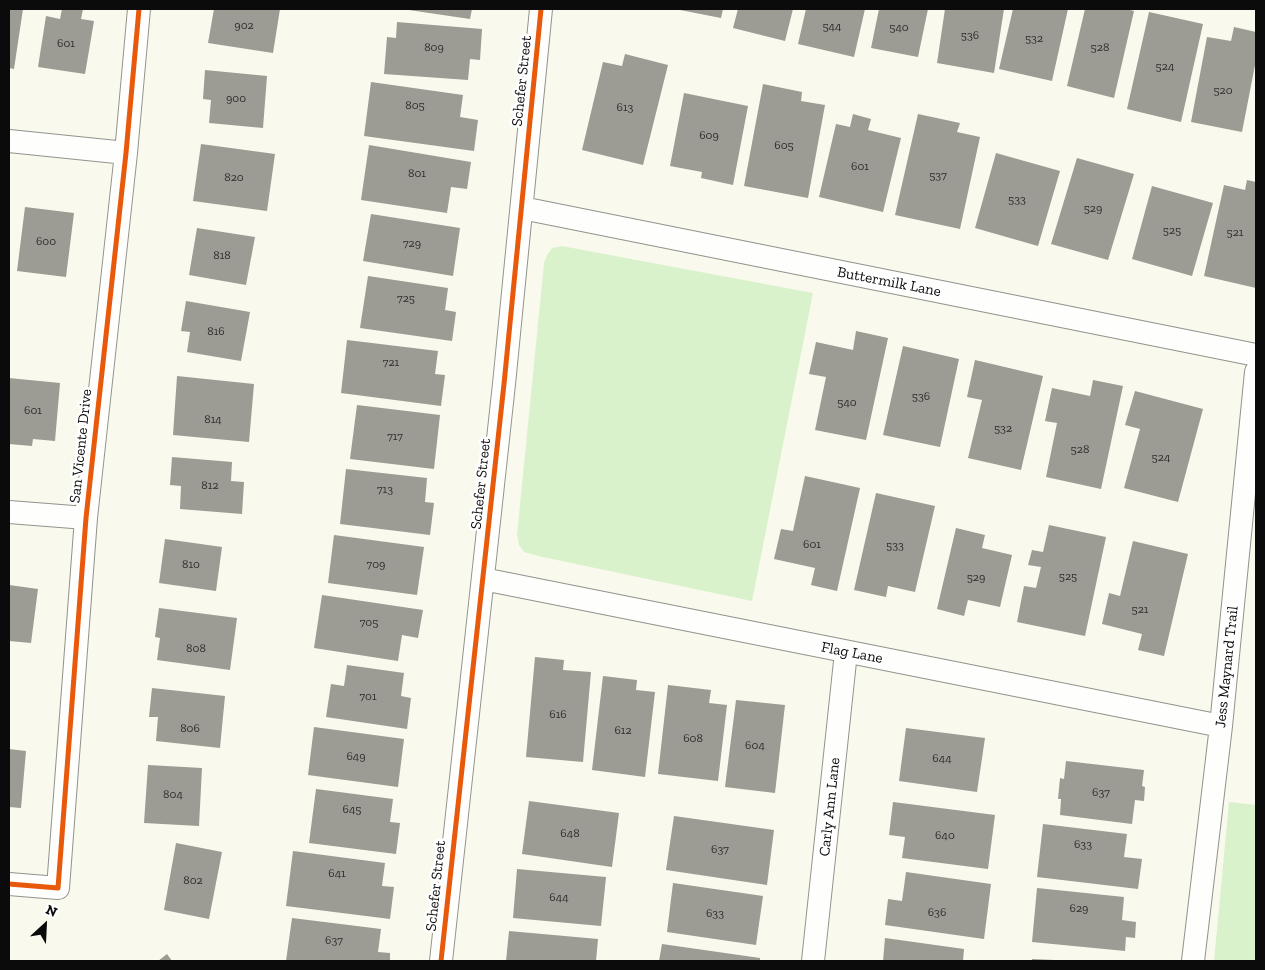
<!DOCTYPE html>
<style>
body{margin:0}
#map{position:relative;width:1265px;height:970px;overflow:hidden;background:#f9faed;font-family:"Zilla Slab",serif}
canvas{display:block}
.frame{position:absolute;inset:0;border:10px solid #0b0b0b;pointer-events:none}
.north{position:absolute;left:20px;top:900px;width:50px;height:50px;-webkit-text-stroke:4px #fff;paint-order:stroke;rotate:25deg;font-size:14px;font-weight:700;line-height:20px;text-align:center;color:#0b0b0b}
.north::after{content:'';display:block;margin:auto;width:18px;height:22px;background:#0b0b0b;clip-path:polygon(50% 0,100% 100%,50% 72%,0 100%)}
</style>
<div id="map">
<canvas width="1265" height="970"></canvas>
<div class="frame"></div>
<div class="north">N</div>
</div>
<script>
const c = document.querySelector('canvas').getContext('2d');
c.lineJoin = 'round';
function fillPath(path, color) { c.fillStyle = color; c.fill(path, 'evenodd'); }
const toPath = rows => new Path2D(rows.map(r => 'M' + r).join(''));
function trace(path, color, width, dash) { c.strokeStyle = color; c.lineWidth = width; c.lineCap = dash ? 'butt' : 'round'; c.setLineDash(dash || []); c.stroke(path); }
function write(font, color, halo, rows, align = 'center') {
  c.font = font + ' "Zilla Slab",serif'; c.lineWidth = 5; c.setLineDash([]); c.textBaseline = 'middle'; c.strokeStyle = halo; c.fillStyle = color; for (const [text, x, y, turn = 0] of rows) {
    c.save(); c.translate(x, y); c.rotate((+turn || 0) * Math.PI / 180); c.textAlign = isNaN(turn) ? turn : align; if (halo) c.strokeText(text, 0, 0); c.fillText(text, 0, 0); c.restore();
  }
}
fillPath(toPath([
 [562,246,813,293,752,601,538,556,524,552,519,545,517,535,544,263,547,255,552,248],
 [1229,802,1256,805,1256,961,1214,961]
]), '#daf2cb');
fillPath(toPath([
 [9,9,23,9,14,69,9,68],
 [62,9,83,9,81,19,94,21,85,74,38,67,46,16,60,19],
 [214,9,280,9,273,53,208,43],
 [402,9,472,9,470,19],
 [675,9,723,9,721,18],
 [738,9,793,9,785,41,733,28],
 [806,9,865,9,854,57,798,44],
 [879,9,928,9,918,57,871,48],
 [945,9,1004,9,994,73,937,63],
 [1013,9,1068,9,1052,81,999,69],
 [1085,9,1126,9,1134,11,1114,98,1067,86],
 [1149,12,1203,24,1181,122,1127,109],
 [397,22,482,29,480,60,470,59,468,80,384,74,387,37,396,38],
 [1234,27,1256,32,1256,60,1242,132,1191,122,1207,37,1231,41],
 [625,54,668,65,643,165,582,150,603,62,622,66],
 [205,70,267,76,263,128,209,123,211,100,203,99],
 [371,82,463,95,460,117,478,120,474,151,364,136],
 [763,84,802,92,801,101,825,105,808,198,744,186],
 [684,93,748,106,733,185,701,178,702,172,670,166],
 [853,114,871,119,868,130,901,138,883,212,819,197,836,124,850,127],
 [918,114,960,123,957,132,980,137,960,229,895,215],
 [201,144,275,154,267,211,193,201],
 [369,145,471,162,467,189,451,187,447,213,361,200],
 [996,153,1060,171,1038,246,975,228],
 [1077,158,1134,174,1108,260,1051,244],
 [1247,180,1256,182,1256,288,1204,276,1224,185,1245,190],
 [1152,186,1213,203,1192,276,1132,259],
 [25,207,74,213,66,277,17,271],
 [371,214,460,228,453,276,363,261],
 [197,228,255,237,246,285,189,275],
 [368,276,448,288,445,310,456,312,452,341,360,328],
 [186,301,250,312,241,361,187,352,190,332,181,331],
 [856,331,888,338,866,440,815,430,826,377,809,374,816,342,853,350],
 [347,340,438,351,435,374,445,375,441,406,341,393],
 [903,346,959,359,940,447,883,435],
 [975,360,1043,376,1021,470,968,458,982,400,967,397],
 [177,376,254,384,249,442,173,435],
 [9,378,60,383,55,441,33,439,32,446,9,444],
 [1093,380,1123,386,1101,489,1046,477,1057,423,1045,421,1052,388,1090,396],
 [1135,391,1203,409,1178,502,1124,488,1140,429,1125,425],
 [357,405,440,415,434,469,350,459],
 [172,457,232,462,231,481,244,482,242,514,180,509,181,486,170,485],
 [346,469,427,478,425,502,434,503,430,535,340,524],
 [805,476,860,488,837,591,811,585,815,568,774,559,781,529,793,531],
 [876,493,935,506,915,592,888,586,886,597,854,590],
 [1049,525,1106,537,1085,636,1017,622,1024,586,1036,588,1041,567,1028,565,1032,550,1043,552],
 [956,528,985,535,982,548,1012,555,1000,607,968,600,964,616,937,609],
 [334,535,424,547,417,595,328,583],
 [165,539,222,547,216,591,159,583],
 [1133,541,1188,554,1164,656,1138,650,1142,634,1102,624,1109,593,1120,596],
 [9,585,38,589,31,643,9,641],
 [322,595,423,610,418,638,402,635,398,661,314,648],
 [159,608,237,618,230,670,157,660,160,638,155,637],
 [535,657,564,660,563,670,591,672,583,762,526,757],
 [347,665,404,673,401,696,411,698,407,729,326,717,331,684,344,686],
 [603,676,637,680,636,690,655,692,645,777,592,770],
 [668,685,711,690,709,703,727,705,718,781,658,774],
 [152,688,225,696,220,748,156,741,158,717,149,717],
 [736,700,785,705,775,793,725,787],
 [314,727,404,739,398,787,308,775],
 [906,728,985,738,977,792,899,781],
 [9,749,26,751,21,808,9,807],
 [1066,761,1144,770,1142,786,1145,787,1144,801,1135,800,1132,824,1060,815,1061,799,1058,799,1060,778,1064,779],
 [148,765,202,768,199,826,144,823],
 [316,789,393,799,390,822,400,823,396,854,309,843],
 [529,801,619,813,612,867,522,854],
 [893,802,995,815,988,869,902,858,905,837,889,835],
 [674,816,774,830,767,885,666,870],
 [1043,824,1127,834,1124,857,1142,859,1138,889,1037,877],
 [176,843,222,852,209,919,164,910],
 [293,851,385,863,382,886,394,887,390,919,286,906],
 [517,869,606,877,601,926,513,918],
 [906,872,991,884,984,939,885,925,888,899,902,901],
 [673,883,763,896,756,945,667,932],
 [1037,888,1124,897,1122,920,1136,922,1135,938,1126,937,1125,951,1032,942],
 [292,918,381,929,378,952,390,953,390,961,286,961],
 [509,931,598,939,596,961,506,961],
 [885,938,964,949,963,961,883,961],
 [662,944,760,958,760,961,659,961],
 [167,954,172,961,158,961],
 [1032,959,1055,960,1055,961,1032,961]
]), '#9c9b94');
const minor = toPath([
 [9,141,126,153],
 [522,208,1256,355],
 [9,512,86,518],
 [483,579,1221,726],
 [9,884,58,888,86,518,126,153,139,9],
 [441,961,504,384,541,9],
 [813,961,846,652],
 [1193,961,1221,726,1256,372]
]);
trace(minor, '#92938d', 24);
trace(minor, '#fefefc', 22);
trace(toPath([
 [9,884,58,888,86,518,126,153,139,9],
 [441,961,504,384,541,9]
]), '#e8590c', 5);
write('12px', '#2f2f2d', null, [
 ["902",244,26],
 ["544",832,27],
 ["540",899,28],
 ["536",970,36],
 ["532",1034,39],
 ["601",66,44],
 ["809",434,48],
 ["528",1100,48],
 ["524",1165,67],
 ["520",1223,91],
 ["900",236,99],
 ["805",415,106],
 ["613",625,108],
 ["609",709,136],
 ["605",784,146],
 ["601",860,167],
 ["801",417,174],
 ["537",938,176],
 ["820",234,178],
 ["533",1017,200],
 ["529",1093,209],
 ["525",1172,231],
 ["521",1235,233],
 ["600",46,242],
 ["729",412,244],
 ["818",222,256],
 ["725",406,299],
 ["816",216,332],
 ["721",391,363],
 ["536",921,397],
 ["540",847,403],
 ["601",33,411],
 ["814",213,420],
 ["532",1003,429],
 ["717",395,437],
 ["528",1080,450],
 ["524",1161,458],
 ["812",210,486],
 ["713",385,490],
 ["601",812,545],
 ["533",895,546],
 ["810",191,565],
 ["709",376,565],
 ["525",1068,577],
 ["529",976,578],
 ["521",1140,610],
 ["705",369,623],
 ["808",196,649],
 ["701",368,697],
 ["616",558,715],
 ["806",190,729],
 ["612",623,731],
 ["608",693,739],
 ["604",755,746],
 ["649",356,757],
 ["644",942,759],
 ["637",1101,793],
 ["804",173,795],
 ["645",352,810],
 ["648",570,834],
 ["640",945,836],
 ["633",1083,845],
 ["637",720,850],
 ["641",337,874],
 ["802",193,881],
 ["644",559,898],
 ["629",1079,909],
 ["636",937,913],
 ["633",715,914],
 ["637",334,941]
]);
write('15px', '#0b0b0b', '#fff', [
 ["Schefer Street",522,81,-84],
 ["Buttermilk Lane",889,282,11],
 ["San Vicente Drive",81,446,-84],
 ["Schefer Street",481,484,-84],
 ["Flag Lane",852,653,11],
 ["Jess Maynard Trail",1227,667,-84],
 ["Carly Ann Lane",830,807,-84],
 ["Schefer Street",436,886,-84]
]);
</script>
